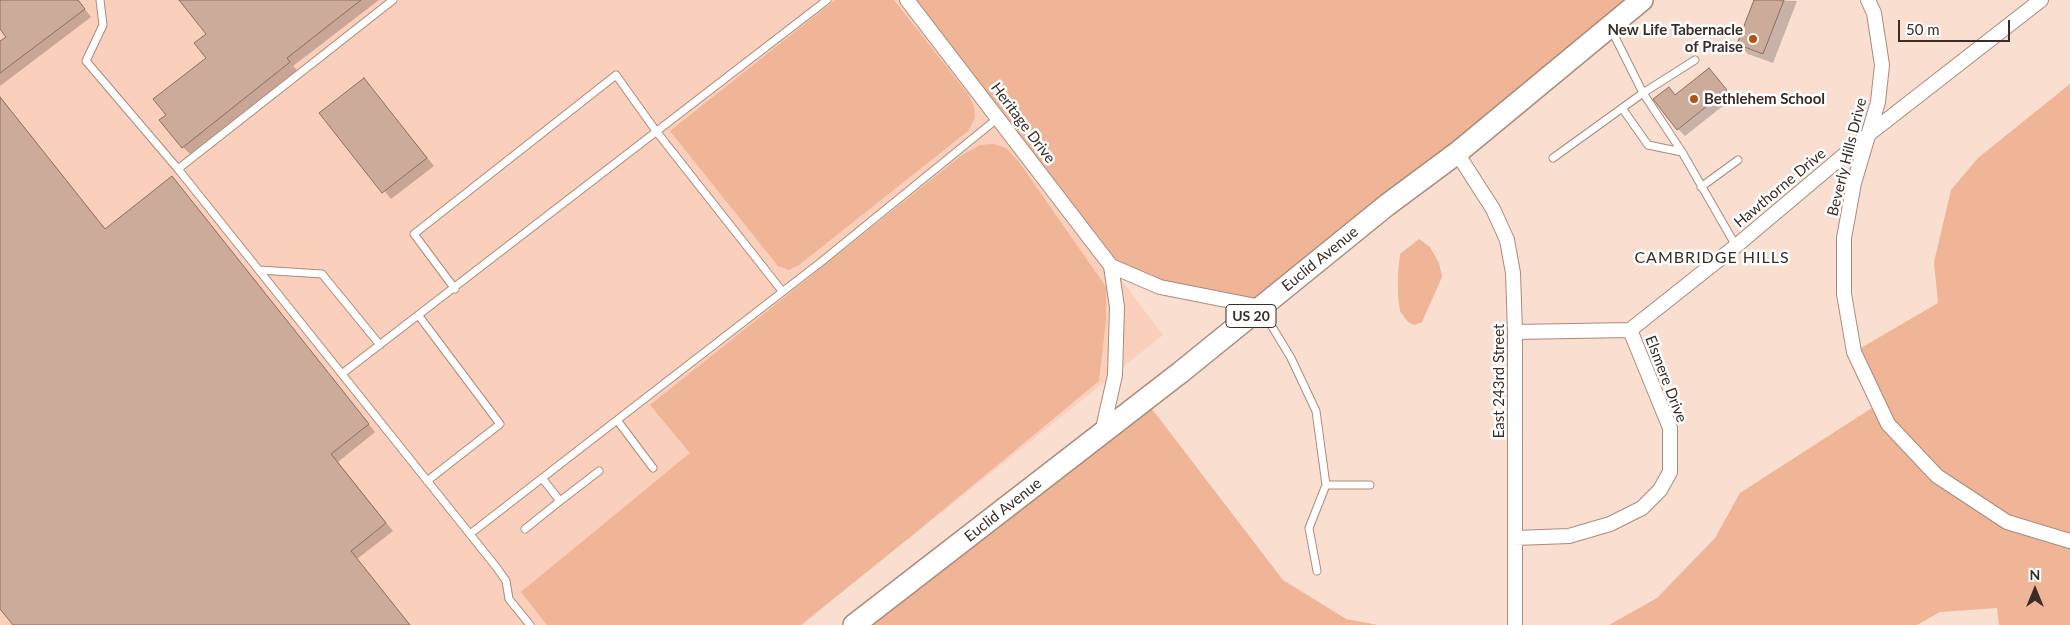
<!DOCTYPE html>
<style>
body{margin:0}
#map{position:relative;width:2070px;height:625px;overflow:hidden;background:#faded0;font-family:Lato,sans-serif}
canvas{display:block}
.north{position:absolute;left:2010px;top:565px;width:50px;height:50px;-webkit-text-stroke:4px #fff;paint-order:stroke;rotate:0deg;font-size:14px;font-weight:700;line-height:20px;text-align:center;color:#3a2c26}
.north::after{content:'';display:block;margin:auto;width:18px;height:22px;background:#3a2c26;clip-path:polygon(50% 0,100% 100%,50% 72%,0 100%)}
.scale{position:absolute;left:1898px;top:20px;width:112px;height:22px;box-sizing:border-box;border:2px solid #3a2c26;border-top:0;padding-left:6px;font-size:15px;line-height:18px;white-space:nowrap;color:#3a2c26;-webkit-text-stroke:4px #fff;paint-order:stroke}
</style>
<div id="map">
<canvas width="2070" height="625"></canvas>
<div class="north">N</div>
<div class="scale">50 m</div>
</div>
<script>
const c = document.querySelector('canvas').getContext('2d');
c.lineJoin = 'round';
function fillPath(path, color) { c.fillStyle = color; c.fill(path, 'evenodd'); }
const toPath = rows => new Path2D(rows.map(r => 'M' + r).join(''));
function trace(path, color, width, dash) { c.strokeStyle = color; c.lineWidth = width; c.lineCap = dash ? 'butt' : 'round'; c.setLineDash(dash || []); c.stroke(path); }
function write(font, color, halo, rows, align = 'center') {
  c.font = font + ' Lato,sans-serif'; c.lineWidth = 5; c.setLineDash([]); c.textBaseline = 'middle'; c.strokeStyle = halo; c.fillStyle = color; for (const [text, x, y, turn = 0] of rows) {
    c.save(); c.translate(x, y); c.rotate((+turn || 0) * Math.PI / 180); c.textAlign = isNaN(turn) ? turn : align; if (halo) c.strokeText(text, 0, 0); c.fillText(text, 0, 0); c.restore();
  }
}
fillPath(toPath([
 [0,0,908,0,1163,335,801,625,0,625]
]), '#facfbb');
fillPath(toPath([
 [835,0,894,0,968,94,974,107,975,118,968,131,799,265,789,270,778,266,670,131],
 [907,0,1642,0,1261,307,1217,298,1111,266],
 [2070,84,2070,625,1999,625,1997,608,1940,612,1917,625,1609,625,1657,598,1715,538,1740,493,1878,404,1854,352,1938,303,1934,262,1951,190,1978,158],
 [993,144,1006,148,1019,162,1106,287,1106,320,1099,381,915,533,801,625,547,625,521,592,690,453,650,405,962,155,980,145],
 [1419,239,1430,247,1439,263,1442,277,1422,322,1414,325,1408,322,1400,311,1398,295,1398,274,1400,254],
 [1145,400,1283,580,1346,619,1378,625,854,625]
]), '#f0b497');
fillPath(toPath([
 [0,0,78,0,91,17,0,86,0,42,8,37,0,27],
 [181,0,379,0,293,66,297,70,190,154,183,147,208,58,208,34],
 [1755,0,1797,1,1773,63,1748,54,1738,44],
 [1716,77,1733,98,1685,136,1678,129,1669,88,1676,96],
 [364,80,434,166,391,199,321,113],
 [0,97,106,230,179,185,375,432,338,462,393,531,357,559,410,625,15,625,0,607]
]), '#0003');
const building = toPath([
 [0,0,78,0,85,9,0,73,0,41,6,37,0,29,0,0],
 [179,0,361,0,287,58,290,62,182,148,159,120,166,115,153,99,206,58,194,43,206,34,179,0],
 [1754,0,1784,0,1763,54,1737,44,1754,0],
 [1709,68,1727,90,1677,130,1653,99,1669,87,1675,95,1709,68],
 [364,78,427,158,382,193,319,113,364,78],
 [0,97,105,229,172,176,369,424,331,454,386,523,351,551,410,625,13,625,0,609,0,97]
]);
fillPath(building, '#cdab9b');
trace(building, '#8d6e5f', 1);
const lane = toPath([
 [100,0,103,25,86,61,178,169,497,568,506,581,509,599,530,625],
 [1695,60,1643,93,1682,152,1736,246],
 [1622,108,1648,145,1682,152],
 [1553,158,1643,93,1611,29],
 [178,169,393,0],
 [1701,187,1738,160],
 [259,270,322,274,380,345],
 [455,289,414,234,616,75,656,131,782,291],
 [1262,310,1291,358,1316,411,1326,485,1309,528,1317,571],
 [419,316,500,424,427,481],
 [343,373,827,0],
 [617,420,653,468],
 [542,478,560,501,599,471],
 [1326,485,1370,485],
 [525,529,560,501],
 [470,534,821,262,998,118]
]);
const street = toPath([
 [907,0,1111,266,1117,307,1115,375,1102,433],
 [1868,0,1874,13,1882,65,1878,102,1854,183,1844,238,1844,294,1854,352,1888,424,1937,476,2007,522,2070,541],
 [1457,153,1493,209,1507,240,1513,273,1515,332,1515,624],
 [1111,266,1160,287,1261,307],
 [1515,332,1630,330,1736,246,1869,134,2041,0],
 [1515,538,1569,536,1610,524,1642,508,1660,490,1670,472,1670,428,1630,330]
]);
const primary = toPath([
 [854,625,1181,372,1387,205,1457,153,1642,0]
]);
trace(lane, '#ab8b7b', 9);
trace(street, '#ab8b7b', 16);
trace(primary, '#ab8b7b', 24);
trace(lane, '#fff', 7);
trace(street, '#fff', 14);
trace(primary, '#fff', 21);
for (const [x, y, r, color] of [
 [1753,39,5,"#b45216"],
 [1694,99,5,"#b45216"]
]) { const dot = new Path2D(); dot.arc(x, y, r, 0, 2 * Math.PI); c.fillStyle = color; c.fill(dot); trace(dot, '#fff', 2); }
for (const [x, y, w] of [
 [1251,316,50]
]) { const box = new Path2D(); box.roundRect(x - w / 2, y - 11.5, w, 23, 4); c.fillStyle = '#fff'; c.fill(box); trace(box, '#3a2c26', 1); }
write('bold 14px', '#3a2c26', null, [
 ["US 20",1251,316]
]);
write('bold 15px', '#3a2c26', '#fff', [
 ["New Life Tabernacle",1743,30],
 ["of Praise",1743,47],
 ["Bethlehem School",1704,99,"left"]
], 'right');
write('15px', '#3a2c26', '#fff', [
 ["Heritage Drive",1023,123,53],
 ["Beverly Hills Drive",1847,157,-76],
 ["Hawthorne Drive",1780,188,-40],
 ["Euclid Avenue",1320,259,-39],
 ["Elsmere Drive",1666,379,69],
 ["East 243rd Street",1499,381,-90],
 ["Euclid Avenue",1003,510,-38]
]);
c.letterSpacing = '1px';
write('16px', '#3a2c26', '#fff', [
 ["CAMBRIDGE HILLS",1712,258]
]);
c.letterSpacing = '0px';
</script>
